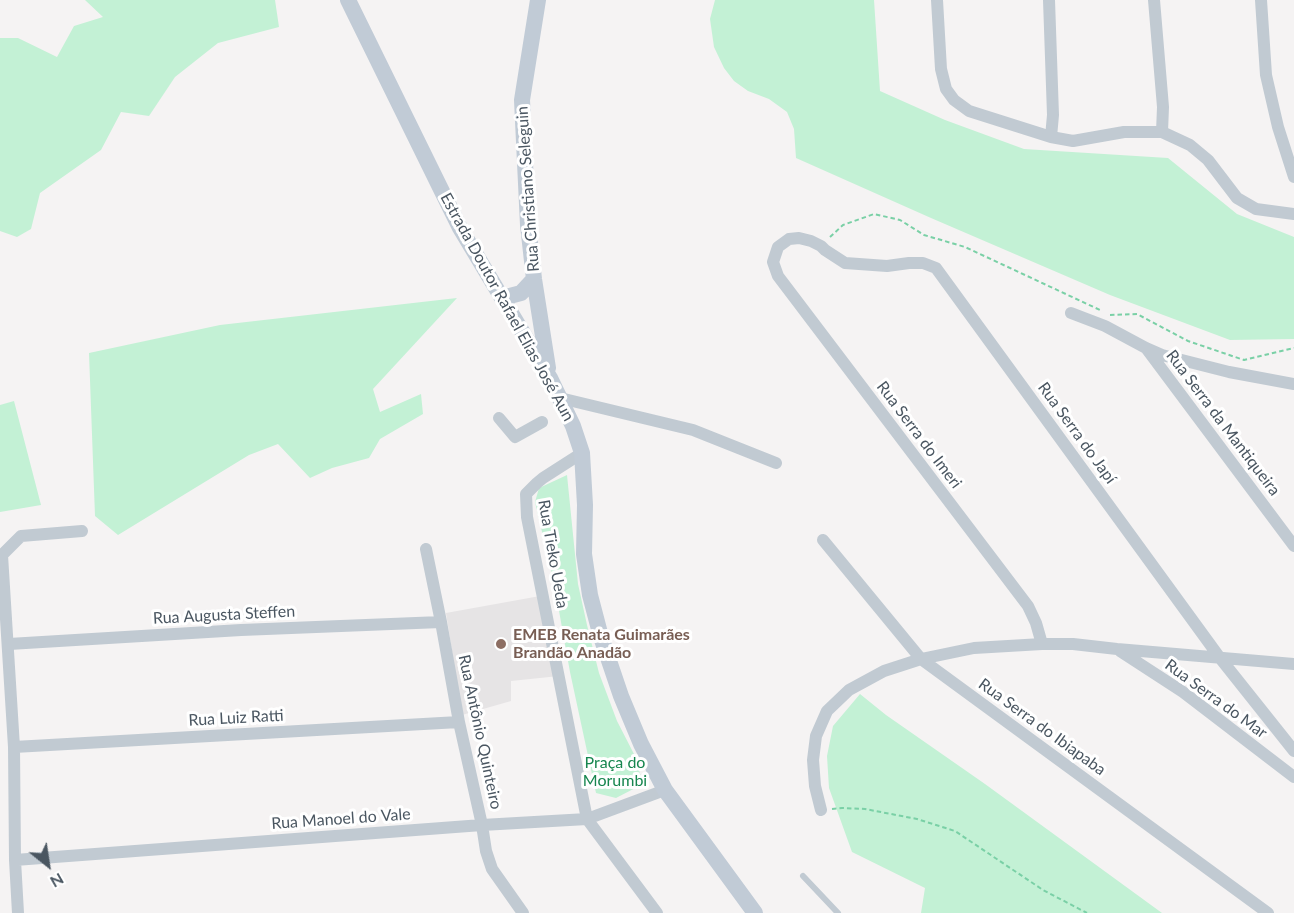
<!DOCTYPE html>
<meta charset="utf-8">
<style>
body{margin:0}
#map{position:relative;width:1294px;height:913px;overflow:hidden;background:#f5f3f3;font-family:Lato,sans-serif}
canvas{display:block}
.north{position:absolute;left:18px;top:835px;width:60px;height:60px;-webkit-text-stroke:4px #fff;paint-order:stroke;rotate:150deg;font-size:16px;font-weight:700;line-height:24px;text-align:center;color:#4a5661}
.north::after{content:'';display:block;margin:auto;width:21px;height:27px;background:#4a5661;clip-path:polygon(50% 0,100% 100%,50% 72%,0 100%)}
</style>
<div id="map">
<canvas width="1294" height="913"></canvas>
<div class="north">N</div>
</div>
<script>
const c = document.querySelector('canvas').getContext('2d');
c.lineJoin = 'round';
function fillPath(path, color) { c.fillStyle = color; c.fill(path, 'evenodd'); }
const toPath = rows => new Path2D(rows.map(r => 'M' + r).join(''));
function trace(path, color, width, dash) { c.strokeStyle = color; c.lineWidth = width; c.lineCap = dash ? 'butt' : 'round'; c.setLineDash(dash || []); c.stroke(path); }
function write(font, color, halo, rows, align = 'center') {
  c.font = font + ' Lato,sans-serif'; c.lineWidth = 6; c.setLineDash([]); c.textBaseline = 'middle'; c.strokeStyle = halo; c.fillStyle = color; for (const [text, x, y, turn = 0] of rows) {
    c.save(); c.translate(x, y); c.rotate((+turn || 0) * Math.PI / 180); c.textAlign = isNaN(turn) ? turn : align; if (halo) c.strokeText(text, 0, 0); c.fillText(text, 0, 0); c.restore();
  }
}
fillPath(toPath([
 [540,596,559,676,511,681,511,701,462,715,446,613]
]), '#e6e4e5');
fillPath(toPath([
 [85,0,275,0,279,27,218,43,175,77,149,116,121,112,101,150,40,193,31,229,17,237,0,231,0,38,18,38,57,57,74,26,103,17],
 [715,0,874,0,880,91,945,120,1024,149,1168,158,1237,214,1294,237,1294,339,1230,340,1110,295,931,218,796,158,794,129,787,112,769,99,748,91,734,81,724,68,714,47,710,19],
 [457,298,373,389,380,412,421,394,423,414,380,439,369,458,332,468,310,478,278,444,249,455,118,535,95,516,89,353,220,325],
 [14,401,41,505,0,512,0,405],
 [567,475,578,584,587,625,599,673,617,721,635,756,643,784,616,798,596,793,570,672,554,583,535,502,539,488],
 [860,694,886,715,985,784,1162,913,921,913,925,888,852,852,829,788,827,756,833,726]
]), '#c3f1d5');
trace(toPath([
 [830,237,843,225,874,214,900,220,924,235,965,247,1100,310],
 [1110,315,1137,314,1188,341,1244,360,1294,348],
 [832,809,842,808,865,809,917,819,955,831,1043,890,1087,913]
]), '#7ad0a6', 2, [4.5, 3]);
trace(toPath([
 [803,876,838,913]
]), '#c1cad2', 6);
trace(toPath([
 [937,0,941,69,946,89,954,100,969,111,1051,137,1073,141,1124,132,1162,132,1190,145,1208,160,1237,198,1256,209,1294,214],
 [1049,0,1053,115,1051,137],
 [1154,0,1163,107,1162,132],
 [1261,0,1266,75,1278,127,1294,177],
 [1071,313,1105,326,1146,348,1162,355,1229,372,1294,384],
 [1146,348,1294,546],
 [560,398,693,430,776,463],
 [499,418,515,437,542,422],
 [582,453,543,478,537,483,526,494,527,517,587,819,657,913],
 [823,540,921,659,1268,913],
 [426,549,441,622,459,722,482,825,486,851,492,869,523,913],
 [9,644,241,630,441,622],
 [1042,644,1036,623,1028,606,778,276,773,262,778,247,789,239,799,238,811,241,821,246,825,250,845,263,887,266,909,263,923,263,936,268,1220,658,1294,751],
 [1120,651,1183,692,1294,777],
 [14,747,459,722],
 [821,810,815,786,813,760,816,736,827,711,849,690,884,671,921,659,974,648,1042,644,1073,644,1117,649,1294,664],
 [15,860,482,825,587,819,665,790],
 [18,913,15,860,14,747,2,555,21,536,82,531]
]), '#c1cad2', 12);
trace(toPath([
 [348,0,460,228,550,378,573,426,582,453,585,505,584,554,590,595,601,637,621,696,641,744,665,790,755,913],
 [538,0,522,100,528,225,534,279,548,368],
 [502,298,521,293,534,279]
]), '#c1cbd6', 16);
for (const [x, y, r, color] of [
 [501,644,6,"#8d6e63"]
]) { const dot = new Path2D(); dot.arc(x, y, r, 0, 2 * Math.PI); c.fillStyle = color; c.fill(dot); trace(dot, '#fff', 2); }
write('16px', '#4a5661', '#fff', [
 ["Rua Christiano Seleguin",528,189,-94],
 ["Estrada Doutor Rafael Elias José Aun",507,307,61],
 ["Rua Serra da Mantiqueira",1223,423,53],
 ["Rua Serra do Japí",1077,433,54],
 ["Rua Serra do Imeri",919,435,53],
 ["Rua Tieko Ueda",553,554,80],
 ["Rua Augusta Steffen",224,615,-3],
 ["Rua Serra do Mar",1216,699,36],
 ["Rua Luiz Ratti",236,718,-3],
 ["Rua Serra do Ibiapaba",1042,727,36],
 ["Rua Antônio Quinteiro",480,732,78],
 ["Rua Manoel do Vale",341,819,-4]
]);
write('bold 16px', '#785e54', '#fff', [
 ["EMEB Renata Guimarães",513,635],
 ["Brandão Anadão",513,653]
], 'left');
write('16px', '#17864f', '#fff', [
 ["Praça do",615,763],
 ["Morumbi",615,781]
]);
</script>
